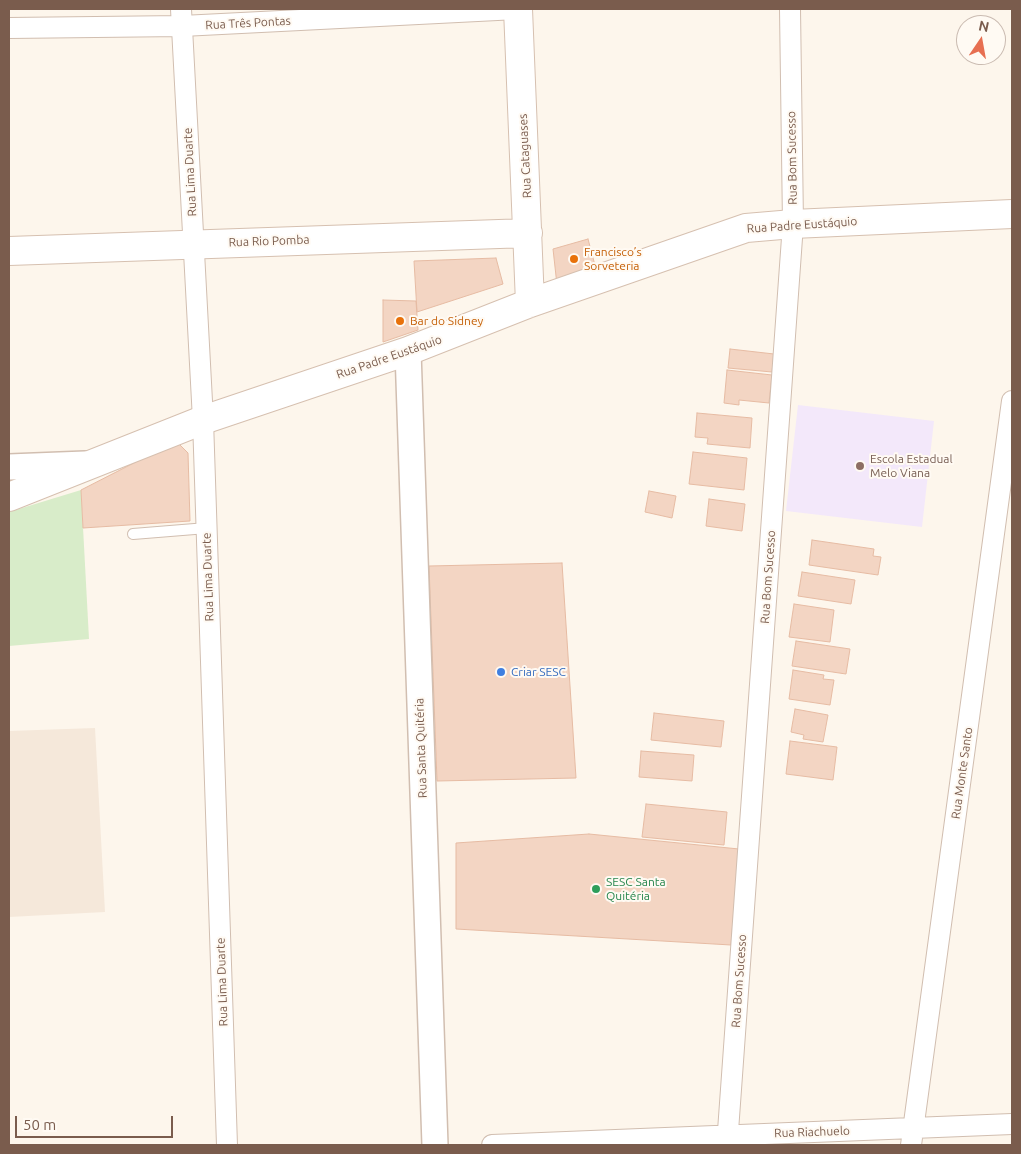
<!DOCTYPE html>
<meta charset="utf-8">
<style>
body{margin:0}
#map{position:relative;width:1021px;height:1154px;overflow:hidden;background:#fdf6ec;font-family:Ubuntu,sans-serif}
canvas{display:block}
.frame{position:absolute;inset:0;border:10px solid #7a5c4d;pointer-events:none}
.north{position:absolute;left:956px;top:15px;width:50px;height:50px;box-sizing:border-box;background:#fffaf3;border:1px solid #cabbb1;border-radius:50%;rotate:12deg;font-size:14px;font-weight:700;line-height:20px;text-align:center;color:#7a5c4d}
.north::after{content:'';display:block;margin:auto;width:18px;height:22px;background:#e76f51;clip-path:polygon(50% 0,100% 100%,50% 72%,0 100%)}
.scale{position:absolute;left:15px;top:1116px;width:158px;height:22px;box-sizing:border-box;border:2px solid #7a5c4d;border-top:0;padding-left:6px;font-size:15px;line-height:18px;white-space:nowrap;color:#7a5c4d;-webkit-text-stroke:4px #fffaf3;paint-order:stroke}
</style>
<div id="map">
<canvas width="1021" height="1154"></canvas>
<div class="frame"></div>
<div class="north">N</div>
<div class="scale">50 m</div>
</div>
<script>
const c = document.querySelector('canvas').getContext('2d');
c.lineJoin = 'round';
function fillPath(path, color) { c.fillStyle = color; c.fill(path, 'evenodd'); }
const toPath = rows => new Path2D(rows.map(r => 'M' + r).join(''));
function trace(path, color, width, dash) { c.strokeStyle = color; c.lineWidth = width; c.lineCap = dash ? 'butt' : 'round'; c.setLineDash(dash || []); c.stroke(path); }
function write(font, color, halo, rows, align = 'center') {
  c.font = font + ' Ubuntu,sans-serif'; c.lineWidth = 4; c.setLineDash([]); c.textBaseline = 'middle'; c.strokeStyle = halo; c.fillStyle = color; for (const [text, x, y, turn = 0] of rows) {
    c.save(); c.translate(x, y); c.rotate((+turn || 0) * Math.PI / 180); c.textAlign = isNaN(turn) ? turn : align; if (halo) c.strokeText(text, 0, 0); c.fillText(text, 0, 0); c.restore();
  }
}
fillPath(toPath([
 [95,728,105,912,9,917,9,731]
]), '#f5e8da');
fillPath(toPath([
 [798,405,934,421,922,527,786,511]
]), '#f3e8fa');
fillPath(toPath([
 [81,490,89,639,9,646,9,512]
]), '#d8ecc9');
const building = toPath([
 [588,239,596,269,557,285,553,249,588,239],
 [496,258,503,284,417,312,414,261,496,258],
 [383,300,416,301,418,330,383,342,383,300],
 [730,349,774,354,772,372,728,368,730,349],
 [727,370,772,375,769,403,739,400,739,405,724,403,727,370],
 [697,413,752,418,750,448,707,444,708,438,695,437,697,413],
 [179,444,188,453,190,521,83,528,81,490,167,446,179,444],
 [693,452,747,458,744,490,689,484,693,452],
 [649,491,676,496,672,518,645,512,649,491],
 [709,499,745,504,742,531,706,526,709,499],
 [812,540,874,549,873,556,881,557,878,575,809,565,812,540],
 [562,563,576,778,437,781,429,566,562,563],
 [802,572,855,580,851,604,798,596,802,572],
 [794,604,834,610,830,642,789,637,794,604],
 [796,641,850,649,846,674,792,666,796,641],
 [793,670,824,675,823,679,834,680,830,705,789,699,793,670],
 [795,709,828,715,823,742,803,739,804,735,791,732,795,709],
 [654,713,724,721,721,747,651,740,654,713],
 [790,741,837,747,833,780,786,774,790,741],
 [641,751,694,755,692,781,639,777,641,751],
 [646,804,727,812,724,845,642,837,646,804],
 [589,834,739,849,731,945,456,929,456,843,589,834]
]);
fillPath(building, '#f3d5c3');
trace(building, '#e6bba3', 1);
const service = toPath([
 [133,534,207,528]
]);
const minor = toPath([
 [181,9,203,420,227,1145],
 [9,28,182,26,517,9],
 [492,1145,1012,1124],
 [727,1145,793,224,790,9],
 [911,1145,1012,401]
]);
const tertiary = toPath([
 [408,351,435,1145],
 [9,467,85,464]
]);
const secondary = toPath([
 [518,9,530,303],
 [9,251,528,233],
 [9,497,203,420,408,351,530,303,746,228,793,224,1012,214]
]);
trace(service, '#d1beb0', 12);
trace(minor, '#d1beb0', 22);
trace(tertiary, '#d1beb0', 28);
trace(secondary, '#d6c0b0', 30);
trace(service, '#fff', 10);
trace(minor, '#fff', 20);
trace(tertiary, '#fff', 25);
trace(secondary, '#fff', 28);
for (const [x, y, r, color] of [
 [574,259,5,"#e8710a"],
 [400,321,5,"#e8710a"],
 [860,466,5,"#8d6e63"],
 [501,672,5,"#3f7fe0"],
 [596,889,5,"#2e9e5b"]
]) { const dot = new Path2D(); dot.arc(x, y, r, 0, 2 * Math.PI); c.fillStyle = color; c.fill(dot); trace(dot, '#fffaf3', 2); }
write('12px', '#7a5c4d', '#fffaf3', [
 ["Rua Três Pontas",248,23,-3],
 ["Rua Cataguases",525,156,-93],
 ["Rua Bom Sucesso",792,158,-91],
 ["Rua Lima Duarte",190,172,-93],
 ["Rua Padre Eustáquio",802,225,-4],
 ["Rua Rio Pomba",269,241,-2],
 ["Rua Padre Eustáquio",389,357,-19],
 ["Rua Lima Duarte",208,577,-92],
 ["Rua Bom Sucesso",768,577,-86],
 ["Rua Santa Quitéria",421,748,-92],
 ["Rua Monte Santo",962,773,-82],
 ["Rua Bom Sucesso",739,981,-86],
 ["Rua Lima Duarte",222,982,-92],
 ["Rua Riachuelo",812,1132,-2]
]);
write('12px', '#c56008', '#fffaf3', [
 ["Francisco’s",584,252],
 ["Sorveteria",584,266],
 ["Bar do Sidney",410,321]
], 'left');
write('12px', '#785e54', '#fffaf3', [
 ["Escola Estadual",870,459],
 ["Melo Viana",870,473]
], 'left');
write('12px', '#366cbe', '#fffaf3', [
 ["Criar SESC",511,672]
], 'left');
write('12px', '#27864d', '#fffaf3', [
 ["SESC Santa",606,882],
 ["Quitéria",606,896]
], 'left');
</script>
